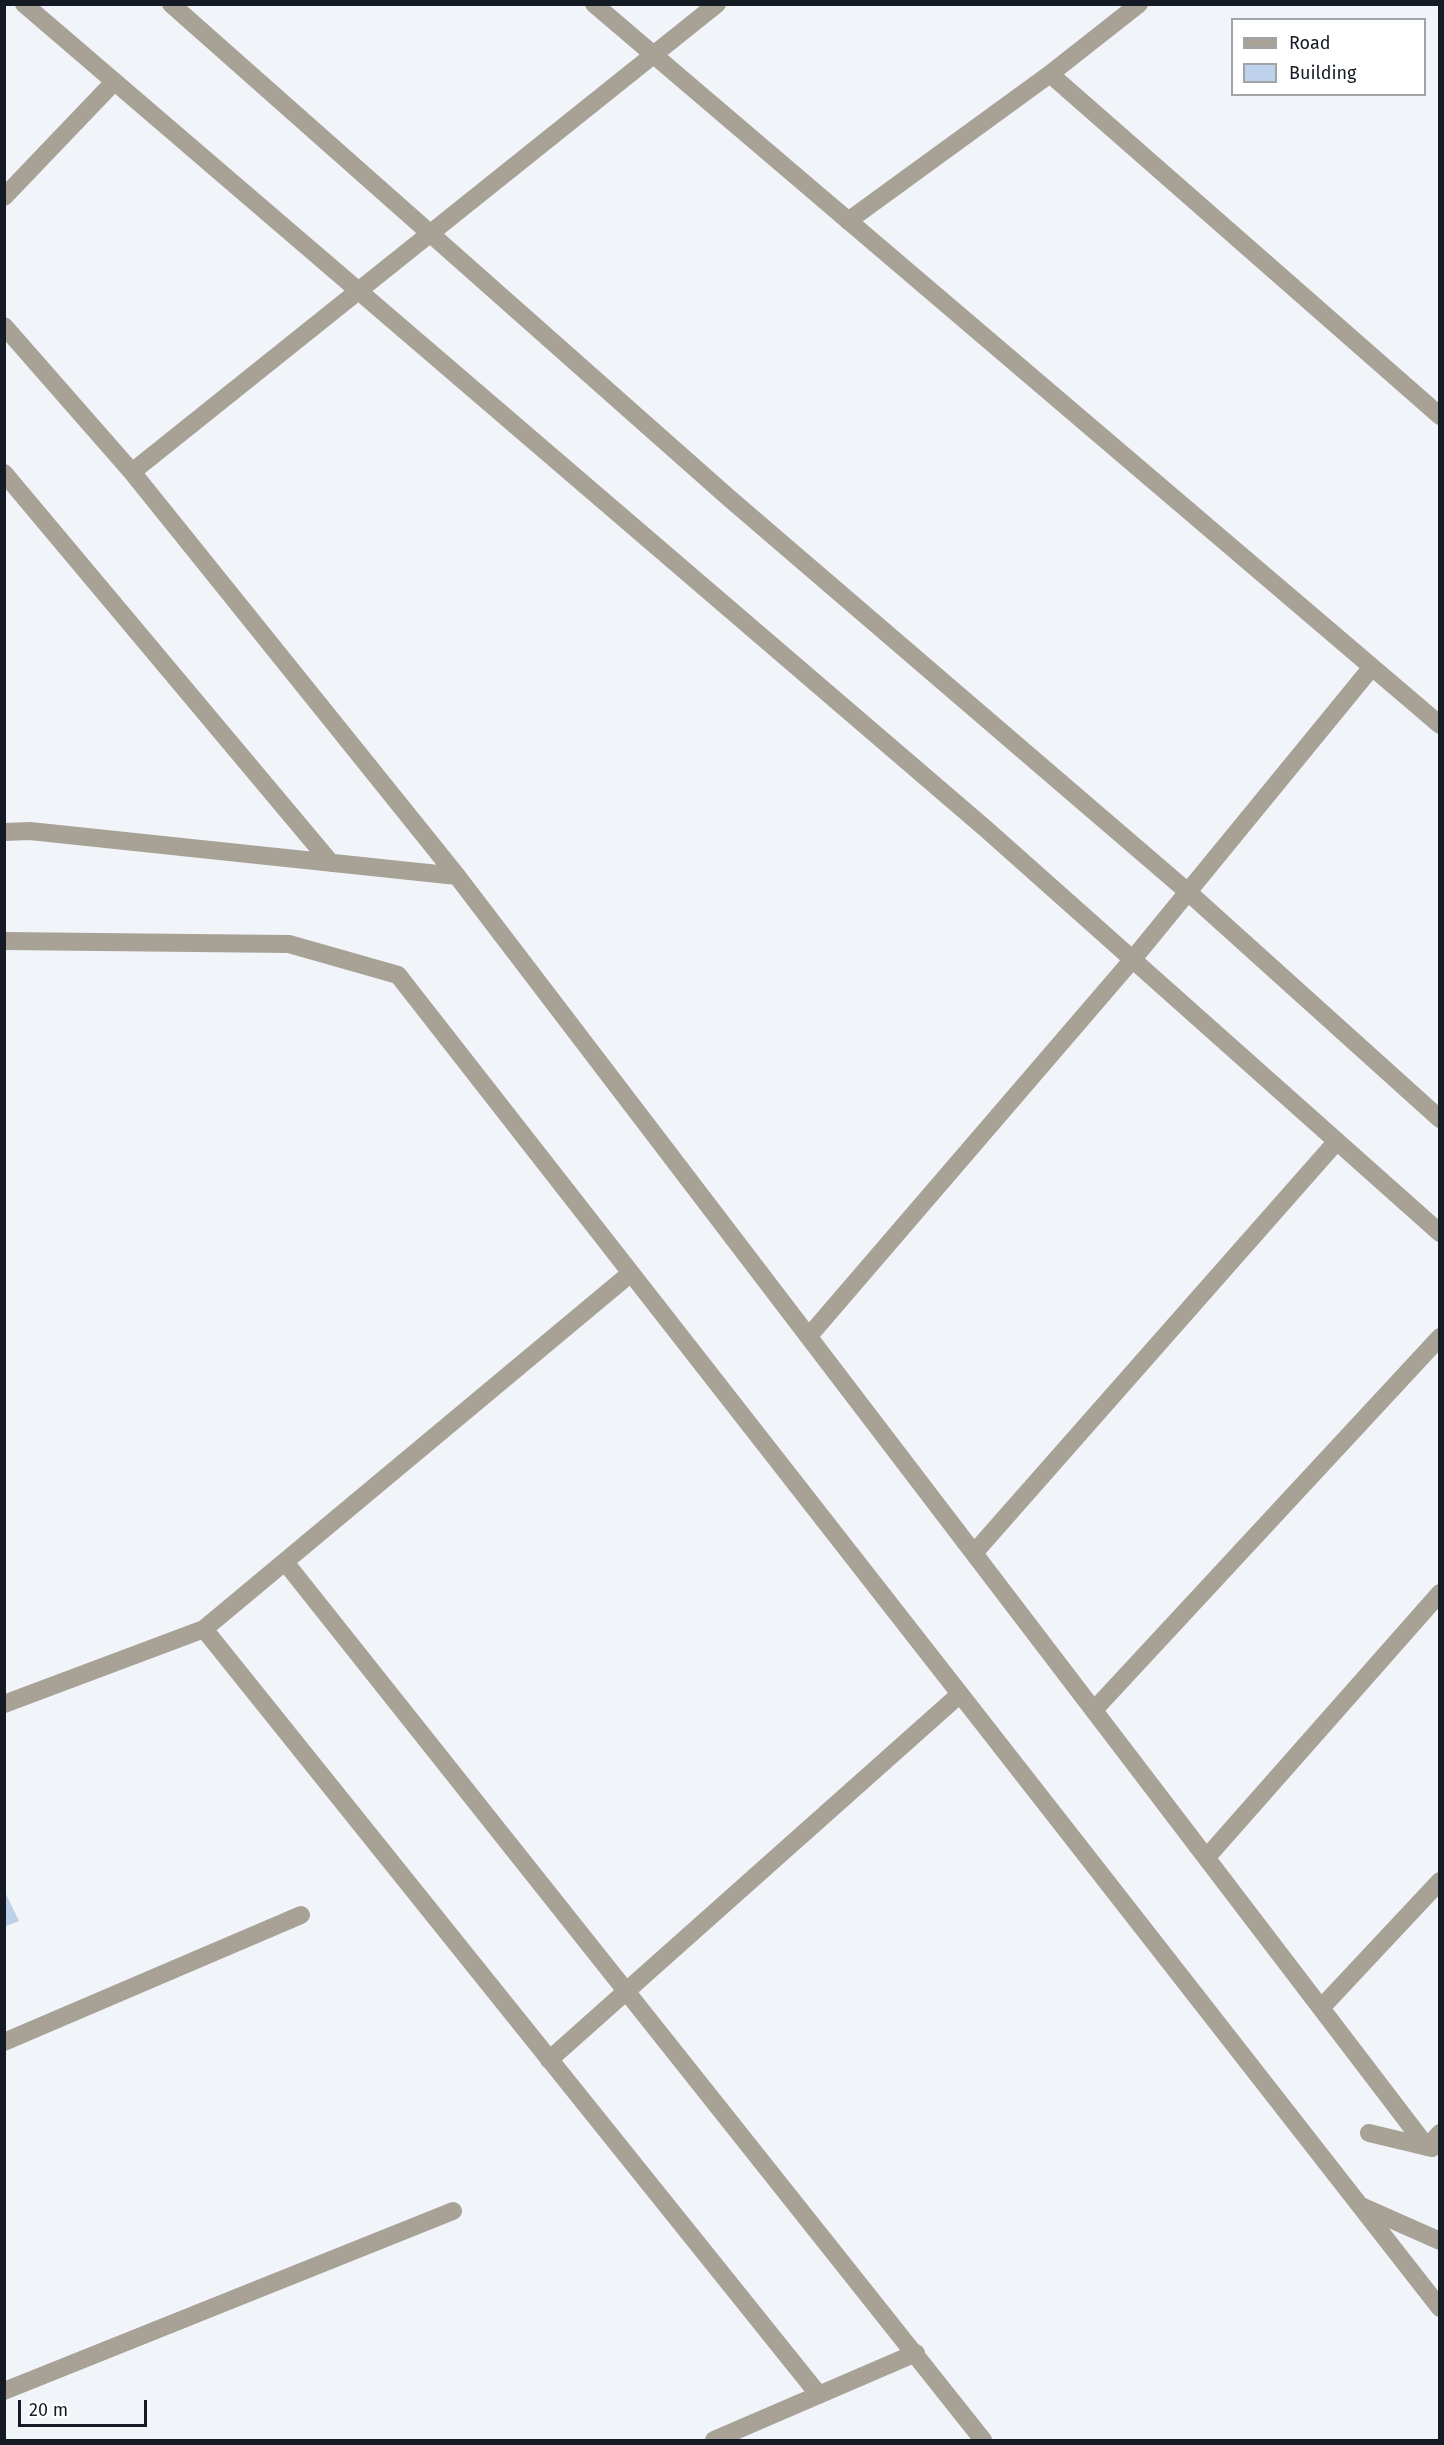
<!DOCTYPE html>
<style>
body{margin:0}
#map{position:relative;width:1444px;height:2445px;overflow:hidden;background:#f1f5fa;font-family:"Fira Sans",sans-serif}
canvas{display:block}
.frame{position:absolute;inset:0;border:6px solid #141b24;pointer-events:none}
.legend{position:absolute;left:1231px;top:18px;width:195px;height:78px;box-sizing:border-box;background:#fff;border:2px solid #a1a4a7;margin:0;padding:8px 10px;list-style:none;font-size:18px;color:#141b24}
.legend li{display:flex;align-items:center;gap:12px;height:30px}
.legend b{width:30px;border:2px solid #a1a4a7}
.scale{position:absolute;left:18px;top:2400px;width:129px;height:27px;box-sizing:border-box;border:3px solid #141b24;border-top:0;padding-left:8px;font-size:18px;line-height:21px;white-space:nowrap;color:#141b24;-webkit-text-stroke:4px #fff;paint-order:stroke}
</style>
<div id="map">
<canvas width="1444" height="2445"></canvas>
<div class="frame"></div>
<ul class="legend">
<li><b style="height:8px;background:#a8a196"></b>Road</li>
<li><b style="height:16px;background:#bed1ea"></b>Building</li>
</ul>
<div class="scale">20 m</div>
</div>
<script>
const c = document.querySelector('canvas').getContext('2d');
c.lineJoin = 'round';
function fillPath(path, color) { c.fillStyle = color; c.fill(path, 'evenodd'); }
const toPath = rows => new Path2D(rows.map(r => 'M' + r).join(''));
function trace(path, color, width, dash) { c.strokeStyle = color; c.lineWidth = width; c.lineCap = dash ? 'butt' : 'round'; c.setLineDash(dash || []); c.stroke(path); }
fillPath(toPath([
 [4,1890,19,1921,4,1927]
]), '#bed1ea');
trace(toPath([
 [24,4,986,829,1440,1233],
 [171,4,729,498,1188,892,1440,1119],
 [594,4,1440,725],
 [1050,74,1440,416],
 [4,197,114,82],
 [848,221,1050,74,1139,4],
 [4,326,132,472,457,876],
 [132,472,717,4],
 [4,473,331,863],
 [4,832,30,831,457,876,1427,2147,1440,2133],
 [4,941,289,944,398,975,1440,2308],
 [809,1336,1133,959,1372,667],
 [974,1553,1337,1141],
 [285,1562,983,2440],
 [204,1629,819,2395],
 [4,1704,204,1629,631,1273],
 [1094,1710,1440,1337],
 [1207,1857,1440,1593],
 [1321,2008,1440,1881],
 [4,2042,301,1915],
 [549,2060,959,1695],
 [1369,2133,1432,2148],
 [1361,2206,1440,2241],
 [4,2391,453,2211],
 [714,2440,916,2353]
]), '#a8a196', 18);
</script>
